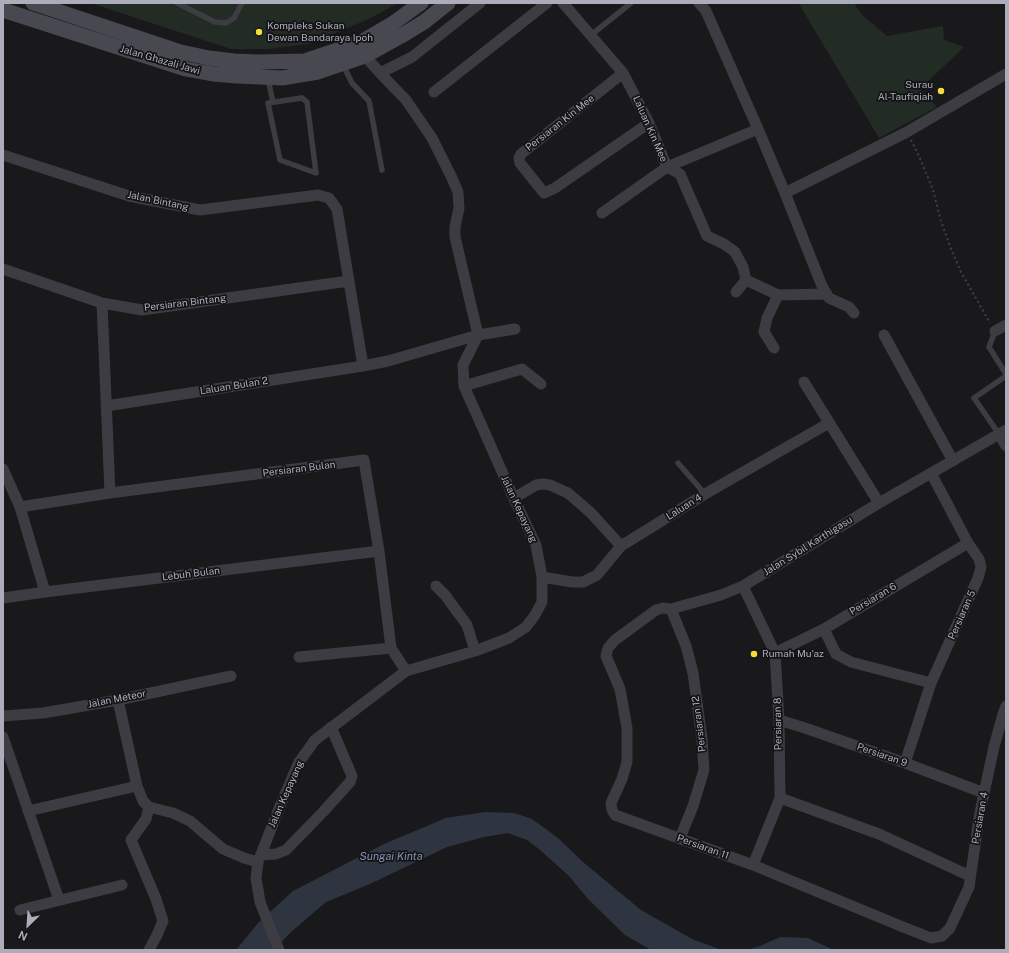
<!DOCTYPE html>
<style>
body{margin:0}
#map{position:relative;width:1009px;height:953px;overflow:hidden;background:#19191b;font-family:"Public Sans",sans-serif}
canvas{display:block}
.frame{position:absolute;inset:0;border:4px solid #abadbb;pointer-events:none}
.north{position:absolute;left:8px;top:905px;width:40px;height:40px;-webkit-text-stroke:3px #141416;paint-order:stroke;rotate:205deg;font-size:11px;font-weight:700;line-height:16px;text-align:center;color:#abadbb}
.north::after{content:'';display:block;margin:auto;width:14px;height:18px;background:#abadbb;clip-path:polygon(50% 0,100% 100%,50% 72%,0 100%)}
</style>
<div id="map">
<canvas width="1009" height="953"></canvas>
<div class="frame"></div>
<div class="north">N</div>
</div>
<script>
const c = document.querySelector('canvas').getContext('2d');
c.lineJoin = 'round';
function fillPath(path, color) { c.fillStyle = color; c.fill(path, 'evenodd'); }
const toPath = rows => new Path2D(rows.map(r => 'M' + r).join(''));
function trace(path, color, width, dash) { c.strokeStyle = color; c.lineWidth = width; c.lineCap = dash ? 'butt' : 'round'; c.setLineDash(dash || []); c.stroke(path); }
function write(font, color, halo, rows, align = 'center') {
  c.font = font + ' "Public Sans",sans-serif'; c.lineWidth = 3.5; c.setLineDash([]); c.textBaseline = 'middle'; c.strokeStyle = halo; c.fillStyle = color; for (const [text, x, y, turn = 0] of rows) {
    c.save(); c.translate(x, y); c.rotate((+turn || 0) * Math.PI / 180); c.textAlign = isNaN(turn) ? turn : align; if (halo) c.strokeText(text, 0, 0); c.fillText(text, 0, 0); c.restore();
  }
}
fillPath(toPath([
 [90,3,397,3,391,7,369,19,308,44,268,49,231,49],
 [800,3,854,3,862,15,887,36,943,26,944,40,964,47,920,89,937,107,879,138,799,4]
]), '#232b25');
fillPath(toPath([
 [485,812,514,813,532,819,558,838,583,862,641,910,692,939,722,950,651,950,625,935,588,899,569,876,540,850,527,840,508,833,484,837,447,847,370,884,326,902,291,932,274,950,236,950,258,923,293,891,384,844,446,818],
 [780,937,808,938,834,950,747,950,760,946]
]), '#2e3440');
trace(toPath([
 [911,140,919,156,933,190,941,221,951,249,961,272,990,323]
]), '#404047', 2, [2, 3]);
trace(toPath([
 [177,3,215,22,226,23,234,18,242,3],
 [591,35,631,3],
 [343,65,352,83,369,101,382,170],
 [268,79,273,102],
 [302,98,307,102,316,173,280,160,268,103,302,98],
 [995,331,989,347,1006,374],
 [999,434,974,398,1006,376],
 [678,463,705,494]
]), '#3c3c42', 5.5);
trace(toPath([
 [563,3,623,73,649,123,667,167,680,174,707,236,724,244,735,252,743,267,746,280,736,292],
 [699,3,706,11,758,129,785,193,822,286,829,298,849,307,854,313],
 [380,73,412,57,480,3],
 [623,73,521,154,519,158,520,163,544,193,555,188,649,123],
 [434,92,547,3],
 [3,155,129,196,200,210,318,195,329,198,337,209,363,366],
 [785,193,907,132,1006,74],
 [602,213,667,167,758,129],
 [3,269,102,303,142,310,349,281],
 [746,280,778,295,827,294],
 [102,303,110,493],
 [995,331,1006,325],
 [884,335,953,461],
 [774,348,764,332,767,318,778,295],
 [804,382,879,503],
 [464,386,522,369,541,384],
 [106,406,363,366,388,361,478,335,515,329],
 [1006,430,879,503,743,586,721,595,671,609,663,608,656,610,615,640,608,648,606,656,620,689,627,728,627,762,622,779,611,803,612,810,615,815,753,865,903,927,931,938,942,936,950,928,969,887,979,818,984,793,994,747,1003,714,1006,706],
 [999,434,1006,446],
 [3,469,20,507,45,592],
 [514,498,536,485,543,484,550,485,568,493,591,513,621,546],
 [20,507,110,493,364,460,379,551,391,648,406,671],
 [542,577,572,582,583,582,597,575,621,546,705,494,829,423],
 [436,586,445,595,467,625,475,651],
 [743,586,775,653,779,720,780,798,753,865],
 [3,598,45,592,379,551],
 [671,609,686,646,693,673,702,739,704,770,693,806,680,838],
 [824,629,836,654,851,662,931,683],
 [775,653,824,629,968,543],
 [299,657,391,648],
 [118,700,137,786,143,801,149,807,173,813,190,821,223,849,244,858,258,862],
 [3,716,43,713,118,700,231,676],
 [779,720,805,728,905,763,984,793],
 [3,737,59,900],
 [905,763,931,683,978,578,981,567,979,559,968,543,931,473],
 [780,798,879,834,970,876],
 [28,811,137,786],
 [261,855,276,854,286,850,323,812,350,782,352,776,331,727],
 [20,910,122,885],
 [149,950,157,935,163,921,156,899,131,840,146,819,149,807],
 [279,950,260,902,256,878,258,862,278,811,299,762,315,740,406,671,475,651,509,638,526,627,535,615,542,602,542,577,536,545,516,503,464,386,463,365,478,335,455,237,455,227,459,208,458,192,451,176,432,138,406,100,380,73,365,56]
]), '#3c3c42', 11);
trace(toPath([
 [33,3,181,52,209,58,234,61,258,62,304,61,361,42,392,24,421,3],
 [3,10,186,69,213,74,237,76,282,78,318,72,365,56,401,36,424,22,448,3]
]), '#484850', 15);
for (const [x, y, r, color] of [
 [259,32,4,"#f5dd37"],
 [941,91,4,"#f5dd37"],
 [754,654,4,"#f5dd37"]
]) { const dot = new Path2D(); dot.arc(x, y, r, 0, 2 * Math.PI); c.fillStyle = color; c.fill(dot); trace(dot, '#141416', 1.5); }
write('10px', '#abadbb', '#141416', [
 ["Kompleks Sukan",267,26],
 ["Dewan Bandaraya Ipoh",267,38],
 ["Surau",933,85,"right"],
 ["Al-Taufiqiah",933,97,"right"],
 ["Rumah Mu'az",762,654]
], 'left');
write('10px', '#abadbb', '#141416', [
 ["Jalan Ghazali Jawi",160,60,16],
 ["Persiaran Kin Mee",560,123,-38],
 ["Laluan Kin Mee",650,129,66],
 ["Jalan Bintang",158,201,12],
 ["Persiaran Bintang",185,303,-7],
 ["Laluan Bulan 2",234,386,-9],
 ["Persiaran Bulan",299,469,-7],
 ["Laluan 4",684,507,-32],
 ["Jalan Kepayang",519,509,65],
 ["Jalan Sybil Karthigasu",808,546,-32],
 ["Lebuh Bulan",191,574,-7],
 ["Persiaran 6",873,599,-31],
 ["Persiaran 5",962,615,-66],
 ["Jalan Meteor",117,699,-11],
 ["Persiaran 12",699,724,-97],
 ["Persiaran 8",778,724,-91],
 ["Persiaran 9",882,755,19],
 ["Jalan Kepayang",286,794,-66],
 ["Persiaran 4",980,818,-80],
 ["Persiaran 11",703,847,20]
]);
write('italic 11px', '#8293b6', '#141416', [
 ["Sungai Kinta",391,857]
]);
</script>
